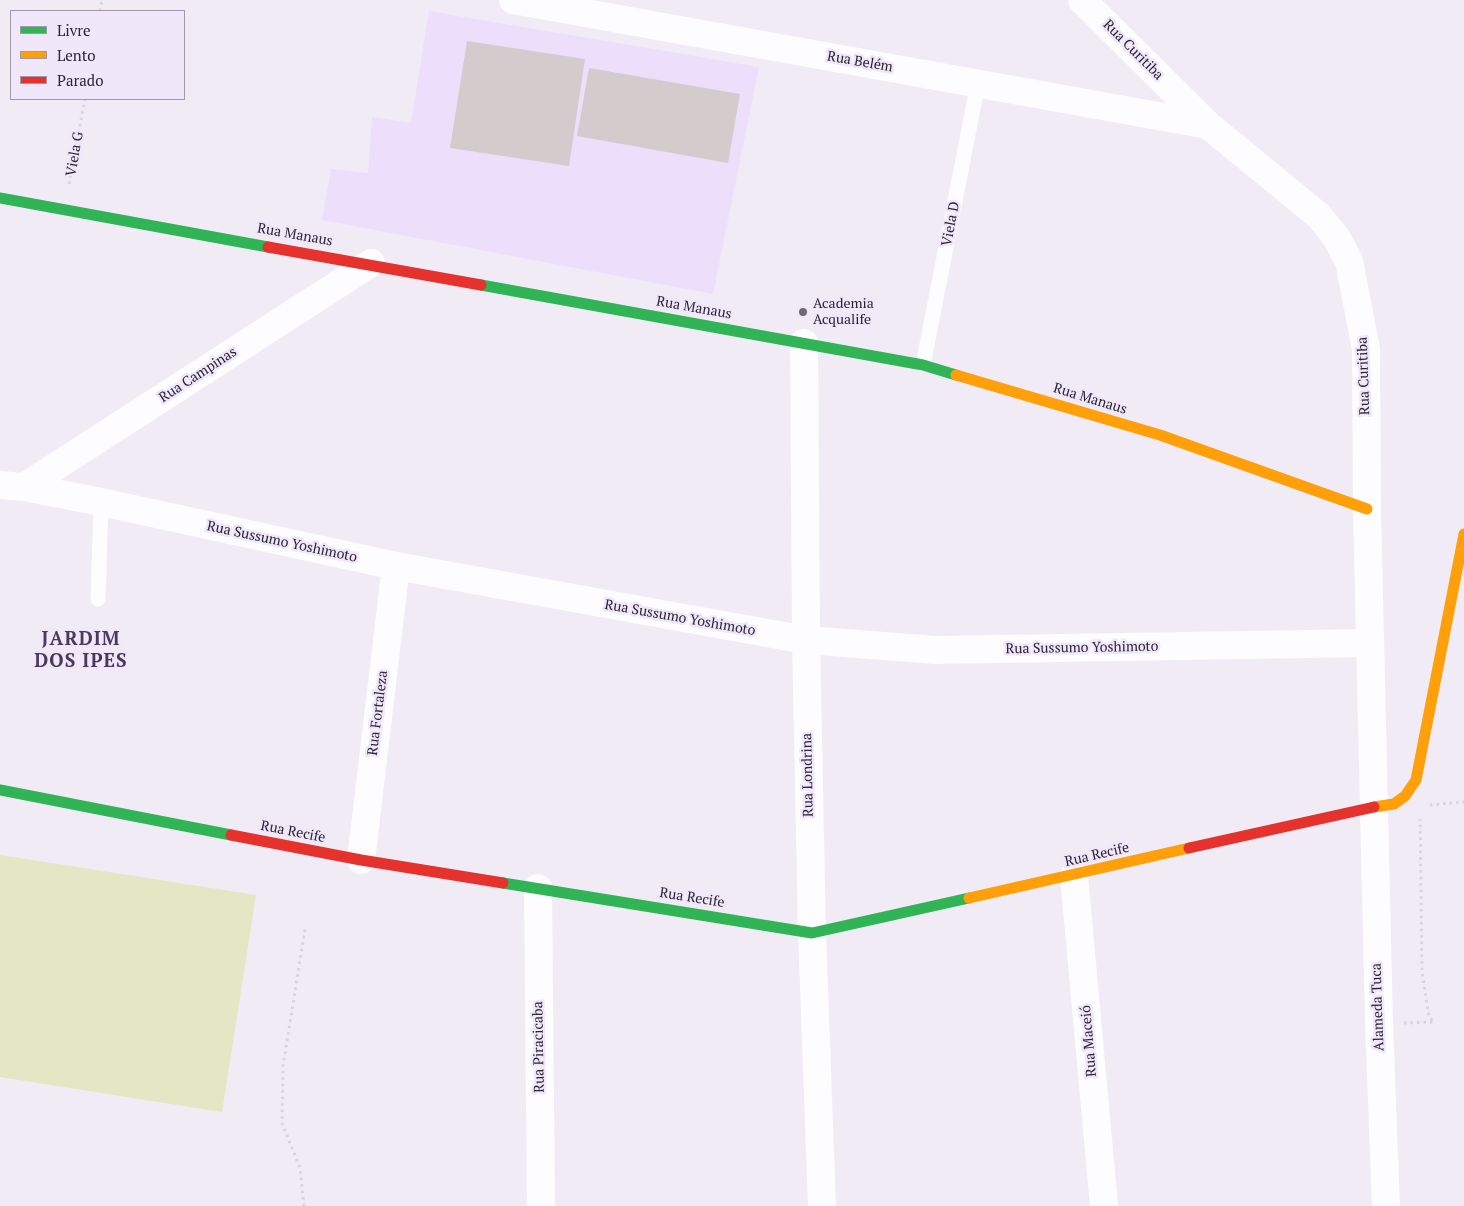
<!DOCTYPE html>
<meta charset="utf-8">
<style>
body{margin:0}
#map{position:relative;width:1464px;height:1206px;overflow:hidden;background:#f1ebf6;font-family:"PT Serif",serif}
canvas{display:block}
.legend{position:absolute;left:10px;top:10px;width:175px;height:90px;box-sizing:border-box;background:#f0e7fb;border:1px solid #a199aa;margin:0;padding:6px 9px;list-style:none;font-size:15px;color:#2b2531}
.legend li{display:flex;align-items:center;gap:10px;height:25px}
.legend b{width:25px;border:1px solid #a199aa}
</style>
<div id="map">
<canvas width="1464" height="1206"></canvas>
<ul class="legend">
<li><b style="height:6px;background:#30b455"></b>Livre</li>
<li><b style="height:6px;background:#ff9f0a"></b>Lento</li>
<li><b style="height:6px;background:#e5322d"></b>Parado</li>
</ul>
</div>
<script>
const c = document.querySelector('canvas').getContext('2d');
c.lineJoin = 'round';
function fillPath(path, color) { c.fillStyle = color; c.fill(path, 'evenodd'); }
const toPath = rows => new Path2D(rows.map(r => 'M' + r).join(''));
function trace(path, color, width, dash) { c.strokeStyle = color; c.lineWidth = width; c.lineCap = dash ? 'butt' : 'round'; c.setLineDash(dash || []); c.stroke(path); }
function write(font, color, halo, rows, align = 'center') {
  c.font = font + ' "PT Serif",serif'; c.lineWidth = 5; c.setLineDash([]); c.textBaseline = 'middle'; c.strokeStyle = halo; c.fillStyle = color; for (const [text, x, y, turn = 0] of rows) {
    c.save(); c.translate(x, y); c.rotate((+turn || 0) * Math.PI / 180); c.textAlign = isNaN(turn) ? turn : align; if (halo) c.strokeText(text, 0, 0); c.fillText(text, 0, 0); c.restore();
  }
}
fillPath(toPath([
 [429,11,759,67,713,294,322,220,331,169,368,173,372,117,411,123]
]), '#eddffb');
fillPath(toPath([
 [0,855,256,895,222,1112,0,1077]
]), '#e4e6c4');
fillPath(toPath([
 [467,41,585,59,569,166,450,148],
 [589,68,740,94,728,163,577,136]
]), '#d3cbcc');
trace(toPath([
 [100,11,102,0],
 [69,184,85,99],
 [1430,805,1464,802],
 [1404,1023,1434,1022,1429,1017,1422,972,1420,819],
 [304,1206,300,1168,282,1123,283,1066,305,929]
]), '#d7d5d8', 3, [2.5, 4]);
trace(toPath([
 [923,365,978,83],
 [98,599,101,502]
]), '#fdfcfe', 15);
trace(toPath([
 [513,0,1208,125],
 [1082,0,1208,125,1319,216,1336,237,1349,261,1366,349,1367,509,1379,1023,1386,1206],
 [804,343,806,640,812,933,822,1206],
 [0,485,24,487,101,502,396,566,806,640,935,650,1370,643],
 [24,487,371,263],
 [361,860,396,566],
 [1074,876,1104,1206],
 [538,888,541,1206]
]), '#fdfcfe', 28);
trace(toPath([
 [0,198,268,247],
 [481,285,923,365,956,375],
 [0,790,231,835],
 [503,883,812,933,969,898]
]), '#30b455', 11);
trace(toPath([
 [956,375,1160,435,1367,509],
 [1374,807,1394,804,1405,796,1416,780,1464,534],
 [969,898,1189,848]
]), '#ff9f0a', 11);
trace(toPath([
 [268,247,481,285],
 [231,835,361,860,503,883],
 [1189,848,1374,807]
]), '#e5322d', 11);
for (const [x, y, r, color] of [
 [803,312,5,"#706a76"]
]) { const dot = new Path2D(); dot.arc(x, y, r, 0, 2 * Math.PI); c.fillStyle = color; c.fill(dot); trace(dot, '#f0e7fb', 2); }
write('14px', '#2b2531', '#f0e7fb', [
 ["Rua Curitiba",1133,50,45],
 ["Rua Belém",860,62,10],
 ["Viela G",75,154,-80],
 ["Viela D",951,224,-79],
 ["Rua Manaus",295,235,10],
 ["Rua Manaus",694,308,10],
 ["Rua Campinas",198,375,-33],
 ["Rua Curitiba",1364,376,-92],
 ["Rua Manaus",1090,399,17],
 ["Rua Sussumo Yoshimoto",282,542,12],
 ["Rua Sussumo Yoshimoto",680,618,10],
 ["Rua Sussumo Yoshimoto",1082,648,-1],
 ["Rua Fortaleza",378,713,-83],
 ["Rua Londrina",808,775,-91],
 ["Rua Recife",293,832,11],
 ["Rua Recife",1097,855,-13],
 ["Rua Recife",692,898,9],
 ["Alameda Tuca",1378,1007,-92],
 ["Rua Maceió",1089,1041,-95],
 ["Rua Piracicaba",539,1047,-91]
]);
write('14px', '#2b2531', '#f0e7fb', [
 ["Academia",813,304],
 ["Acqualife",813,320]
], 'left');
c.letterSpacing = '1px';
write('bold 19px', '#493b57', '#f0e7fb', [
 ["JARDIM",81,640],
 ["DOS IPES",81,662]
]);
c.letterSpacing = '0px';
</script>
